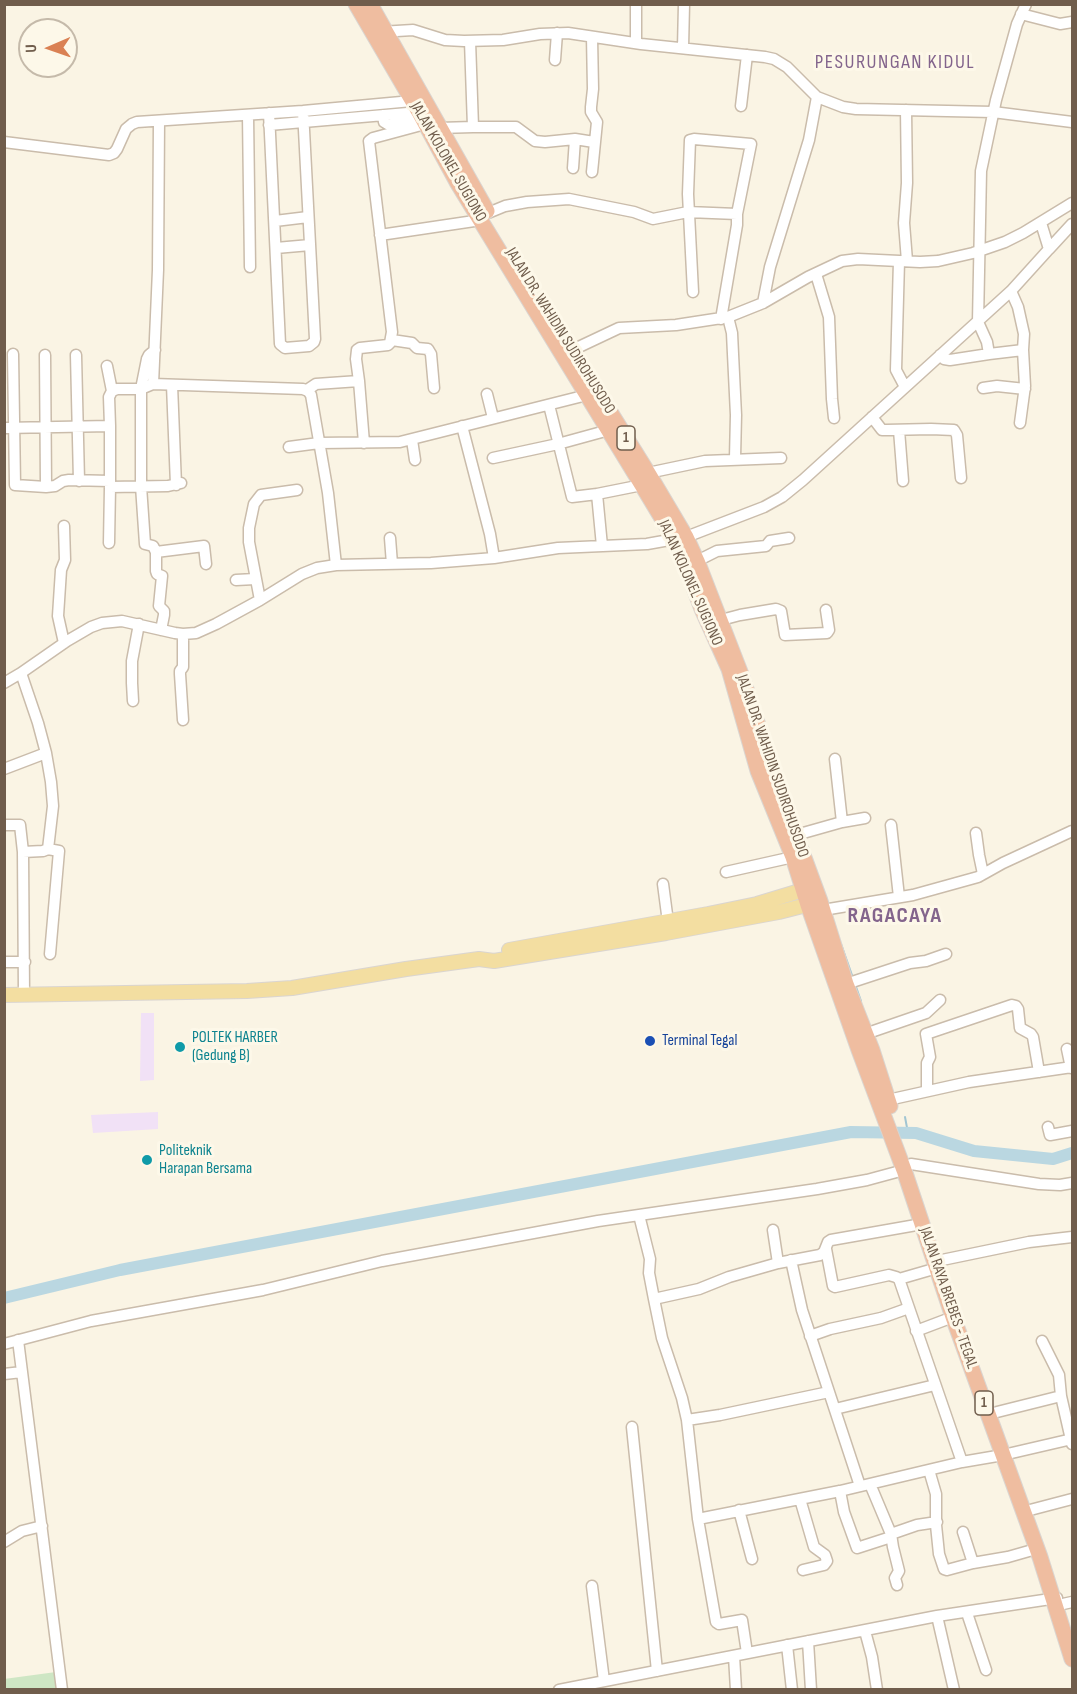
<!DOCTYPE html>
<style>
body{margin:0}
#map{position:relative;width:1077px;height:1694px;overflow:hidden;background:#faf4e4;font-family:"Sofia Sans Condensed",sans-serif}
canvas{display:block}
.frame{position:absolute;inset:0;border:6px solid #705d4c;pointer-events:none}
.north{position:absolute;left:18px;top:18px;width:60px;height:60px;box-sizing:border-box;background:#fdf8e9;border:2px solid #c5baaa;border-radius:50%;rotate:268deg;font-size:16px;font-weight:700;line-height:24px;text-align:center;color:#705d4c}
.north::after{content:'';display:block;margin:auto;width:21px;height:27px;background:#da8153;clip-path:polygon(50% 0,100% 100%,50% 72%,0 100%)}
</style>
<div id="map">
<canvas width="1077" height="1694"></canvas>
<div class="frame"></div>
<div class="north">U</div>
</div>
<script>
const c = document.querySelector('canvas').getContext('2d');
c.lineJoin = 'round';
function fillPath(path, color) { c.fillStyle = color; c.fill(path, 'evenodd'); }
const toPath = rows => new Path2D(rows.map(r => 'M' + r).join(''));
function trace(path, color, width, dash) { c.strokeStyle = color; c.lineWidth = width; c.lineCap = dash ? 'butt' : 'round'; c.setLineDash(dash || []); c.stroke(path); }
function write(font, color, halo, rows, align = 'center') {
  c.font = font + ' "Sofia Sans Condensed",sans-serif'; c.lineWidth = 6; c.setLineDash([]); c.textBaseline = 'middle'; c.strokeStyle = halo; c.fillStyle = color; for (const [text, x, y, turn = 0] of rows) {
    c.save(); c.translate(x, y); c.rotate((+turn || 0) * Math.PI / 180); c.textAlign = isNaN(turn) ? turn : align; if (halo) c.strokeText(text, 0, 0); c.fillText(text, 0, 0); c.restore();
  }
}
fillPath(toPath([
 [141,1013,154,1013,154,1080,140,1081],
 [158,1112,158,1129,93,1133,91,1115]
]), '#f1e1f6');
fillPath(toPath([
 [56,1672,58,1689,5,1689,4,1679]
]), '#cee6c4');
trace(toPath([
 [841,944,853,978],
 [855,984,861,1001],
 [905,1117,908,1133]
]), '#a1c5d2', 2);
trace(toPath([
 [4,1298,120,1270,851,1132,916,1133,974,1151,1053,1159,1072,1153]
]), '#bad7e1', 12);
const minor = toPath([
 [636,4,636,43],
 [1021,14,1060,24,1072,22],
 [380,32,413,30,445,40,464,41,503,40,540,34,568,33,641,44,765,57,774,59,787,67,817,97,843,107,856,109,993,112,1072,122],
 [592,37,593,89,591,107,591,112,597,122,592,172],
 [470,41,473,127],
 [683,48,684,4],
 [555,60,557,33],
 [741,106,747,55],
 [906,110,907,183,904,223,907,261],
 [269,113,280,344,285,348,309,346,314,342,315,339,303,111],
 [248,115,250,267],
 [383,115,384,122,389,125,416,120],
 [269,125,419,112],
 [439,128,473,127,516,127,535,141,545,142,575,139,594,142],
 [4,142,109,155,114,153,117,149,126,129,132,124,137,122,303,111,412,101],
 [573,168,575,139],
 [488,213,505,206,527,202,569,199,634,212,653,219,688,212,737,214,737,225,721,319],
 [275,221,308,217],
 [380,235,481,220],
 [276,248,310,245],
 [1049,249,1072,224],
 [899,261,896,370,905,387],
 [816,274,829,317,832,399,834,418],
 [1011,291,1018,307,1024,334,1023,350,1025,386,1020,423],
 [693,292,688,194,690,140,694,139,751,144,737,214],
 [763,303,770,267,809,140,817,97],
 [728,317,732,333,733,354,736,415,735,458],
 [392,340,412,343,417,348,428,349,431,354,434,388],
 [155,350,149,355,147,359,141,389,141,486,145,544,153,546,156,552],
 [566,353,619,328,676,325,728,317,763,303,808,277,842,261,858,259,920,262,938,261,973,253,1005,242,1023,233,1072,203],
 [13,354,15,485,46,487,55,486,63,481,69,480,110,481],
 [989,354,1023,350],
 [45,355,46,487],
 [76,355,79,481],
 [940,355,944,359,950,360,989,354,987,342,978,322,981,171,996,100,1017,24,1026,4],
 [107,366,112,391],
 [359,381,364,443],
 [153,384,303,389,308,391,311,395,328,493,336,565],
 [172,385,176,485],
 [983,388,997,386,1025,389],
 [307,390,316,384,359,381,356,359,357,350,360,348,388,345,390,343,392,332,369,141,373,138,425,124],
 [487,394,493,418],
 [549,405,572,497,597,494,602,546],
 [872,417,882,430,886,430,931,429,954,430,957,435,961,478],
 [110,426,109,397,112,391,117,389,141,389,153,384,158,270,159,121],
 [462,426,490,534,494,558],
 [4,428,110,426,110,487,168,486,181,483],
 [899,430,903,481],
 [412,440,415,460],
 [289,447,319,443,400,442,587,395],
 [493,458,558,444,609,430],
 [648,473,705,461,781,458],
 [597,494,642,485],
 [64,526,65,560,61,570,58,616,64,643],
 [390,538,392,564],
 [109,543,110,487],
 [697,561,717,551,766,546,770,541,789,538],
 [236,580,255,579],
 [260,600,249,542,249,528,254,504,261,495,297,490],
 [721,620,740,615,776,609,781,611,785,635,827,633,829,630,826,610],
 [161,630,164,615,164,611,159,606,162,576,157,574,156,571,156,552,204,546,206,564],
 [183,634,183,667,180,671,180,674,183,720],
 [4,683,21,673],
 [133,701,132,683,132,661,139,624],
 [4,769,46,753],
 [842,822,865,818],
 [5,825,20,825,23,852],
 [891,825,899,897],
 [976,833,979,855,983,874],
 [796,835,842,822,835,759],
 [48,849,59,851,50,954],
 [726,872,793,857],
 [663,884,668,922],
 [817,911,913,895,978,877,1003,863,1072,831],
 [4,962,25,962],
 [846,984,910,963,926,961,946,954],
 [24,995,23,852,43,851,48,849,53,806,51,782,46,753,38,723,21,673,67,641,91,627,102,623,122,621,175,633,183,634,196,633,216,624,260,600,302,574,317,568,336,565,431,563,494,558,558,548,647,544,686,537,764,507,782,497,803,480,1011,291,1049,249,1041,223],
 [865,1034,926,1013,940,1000],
 [1067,1049,1071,1068],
 [927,1091,927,1063,930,1057,926,1034,1012,1005,1016,1006,1018,1009,1020,1028,1031,1034,1033,1037,1039,1072],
 [888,1100,969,1082,1072,1067],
 [1048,1127,1050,1135,1072,1131],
 [911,1164,1039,1184,1060,1185,1072,1183],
 [639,1215,650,1259,649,1273,654,1299],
 [773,1230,778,1263],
 [826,1249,833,1286,835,1287,889,1275,896,1277,899,1279,937,1268],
 [791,1260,802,1310,860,1486],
 [942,1260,1029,1242,1072,1237],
 [899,1279,962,1462],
 [916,1331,953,1317],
 [810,1336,830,1329,881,1318,909,1308],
 [18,1340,62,1690],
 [1042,1341,1059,1375,1061,1396,1072,1444],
 [4,1344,91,1321,263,1290,382,1261,598,1221,817,1189,867,1180,904,1170],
 [4,1374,22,1372],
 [835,1409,935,1385],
 [997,1412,1061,1396],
 [687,1420,720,1415,829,1392],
 [632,1427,657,1671],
 [929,1470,936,1494,936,1525,939,1554,944,1569,947,1570,973,1563,1008,1557,1036,1549],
 [870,1484,891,1534,893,1547,899,1571,895,1578,897,1585],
 [840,1491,844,1512,857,1548,891,1537],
 [800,1499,814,1547,825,1555,827,1561,824,1565,803,1570],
 [739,1510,752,1559],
 [1030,1510,1072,1499],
 [698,1519,840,1491,962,1462,1003,1455,1072,1439],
 [963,1532,973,1563],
 [891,1534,917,1525,937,1522],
 [4,1542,22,1531,42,1526],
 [592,1586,604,1681],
 [1063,1604,1072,1602],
 [967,1613,986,1670],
 [937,1616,954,1690],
 [865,1631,872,1657,877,1690],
 [808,1641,811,1690],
 [787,1645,792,1690],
 [747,1653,742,1620,719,1624,716,1622,698,1519,687,1420,682,1398,662,1338,654,1299,699,1289,729,1277,778,1263,820,1255,824,1252,828,1242,831,1240,922,1224],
 [734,1656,736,1690],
 [559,1690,937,1616,1057,1598]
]);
const major = toPath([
 [509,950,708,914,757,904,813,887],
 [4,995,247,991,292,988,406,969,479,959,494,961,666,933,779,912,818,902]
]);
const highway = toPath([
 [356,4,419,112,457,182,642,485,675,540,684,561,702,609,729,669,758,771,793,857,808,905,859,1050,904,1170,953,1317,1040,1557,1072,1659],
 [370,4,487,211],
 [544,306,648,473,686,537,697,561,742,677,781,795,820,901,846,984,872,1050,890,1106]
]);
trace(minor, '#cabcab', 13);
trace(major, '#dad5d0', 16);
trace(highway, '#dad5d0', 17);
trace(minor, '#fff', 10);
trace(major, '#f3dea1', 14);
trace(highway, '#efbda0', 15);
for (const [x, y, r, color] of [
 [650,1041,6,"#1a4fb4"],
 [180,1047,6,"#0f9aa8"],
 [147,1160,6,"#0f9aa8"]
]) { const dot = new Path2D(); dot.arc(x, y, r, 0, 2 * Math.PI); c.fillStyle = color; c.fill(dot); trace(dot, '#fdf8e9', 2); }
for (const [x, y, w] of [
 [626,438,18],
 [984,1403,18]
]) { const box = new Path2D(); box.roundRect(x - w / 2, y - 12, w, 24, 4.5); c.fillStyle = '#fdf8e9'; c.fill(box); trace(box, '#705d4c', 1.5); }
write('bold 15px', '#705d4c', null, [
 ["1",626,438],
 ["1",984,1403]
]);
write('16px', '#705d4c', '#fdf8e9', [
 ["JALAN KOLONEL SUGIONO",448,162,60],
 ["JALAN DR. WAHIDIN SUDIROHUSODO",560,331,58],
 ["JALAN KOLONEL SUGIONO",690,583,66],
 ["JALAN DR. WAHIDIN SUDIROHUSODO",772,766,71],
 ["JALAN RAYA BREBES - TEGAL",948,1298,71]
]);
write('16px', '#0d838f', '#fdf8e9', [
 ["POLTEK HARBER",192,1038],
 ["(Gedung B)",192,1056],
 ["Politeknik",159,1151],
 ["Harapan Bersama",159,1169]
], 'left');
write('16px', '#164399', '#fdf8e9', [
 ["Terminal Tegal",662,1041]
], 'left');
c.letterSpacing = '1.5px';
write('20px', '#83648c', '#fdf8e9', [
 ["PESURUNGAN KIDUL",895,63]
]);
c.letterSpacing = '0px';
c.letterSpacing = '1.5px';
write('bold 22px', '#83648c', '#fdf8e9', [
 ["RAGACAYA",895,916]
]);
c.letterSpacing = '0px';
</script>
